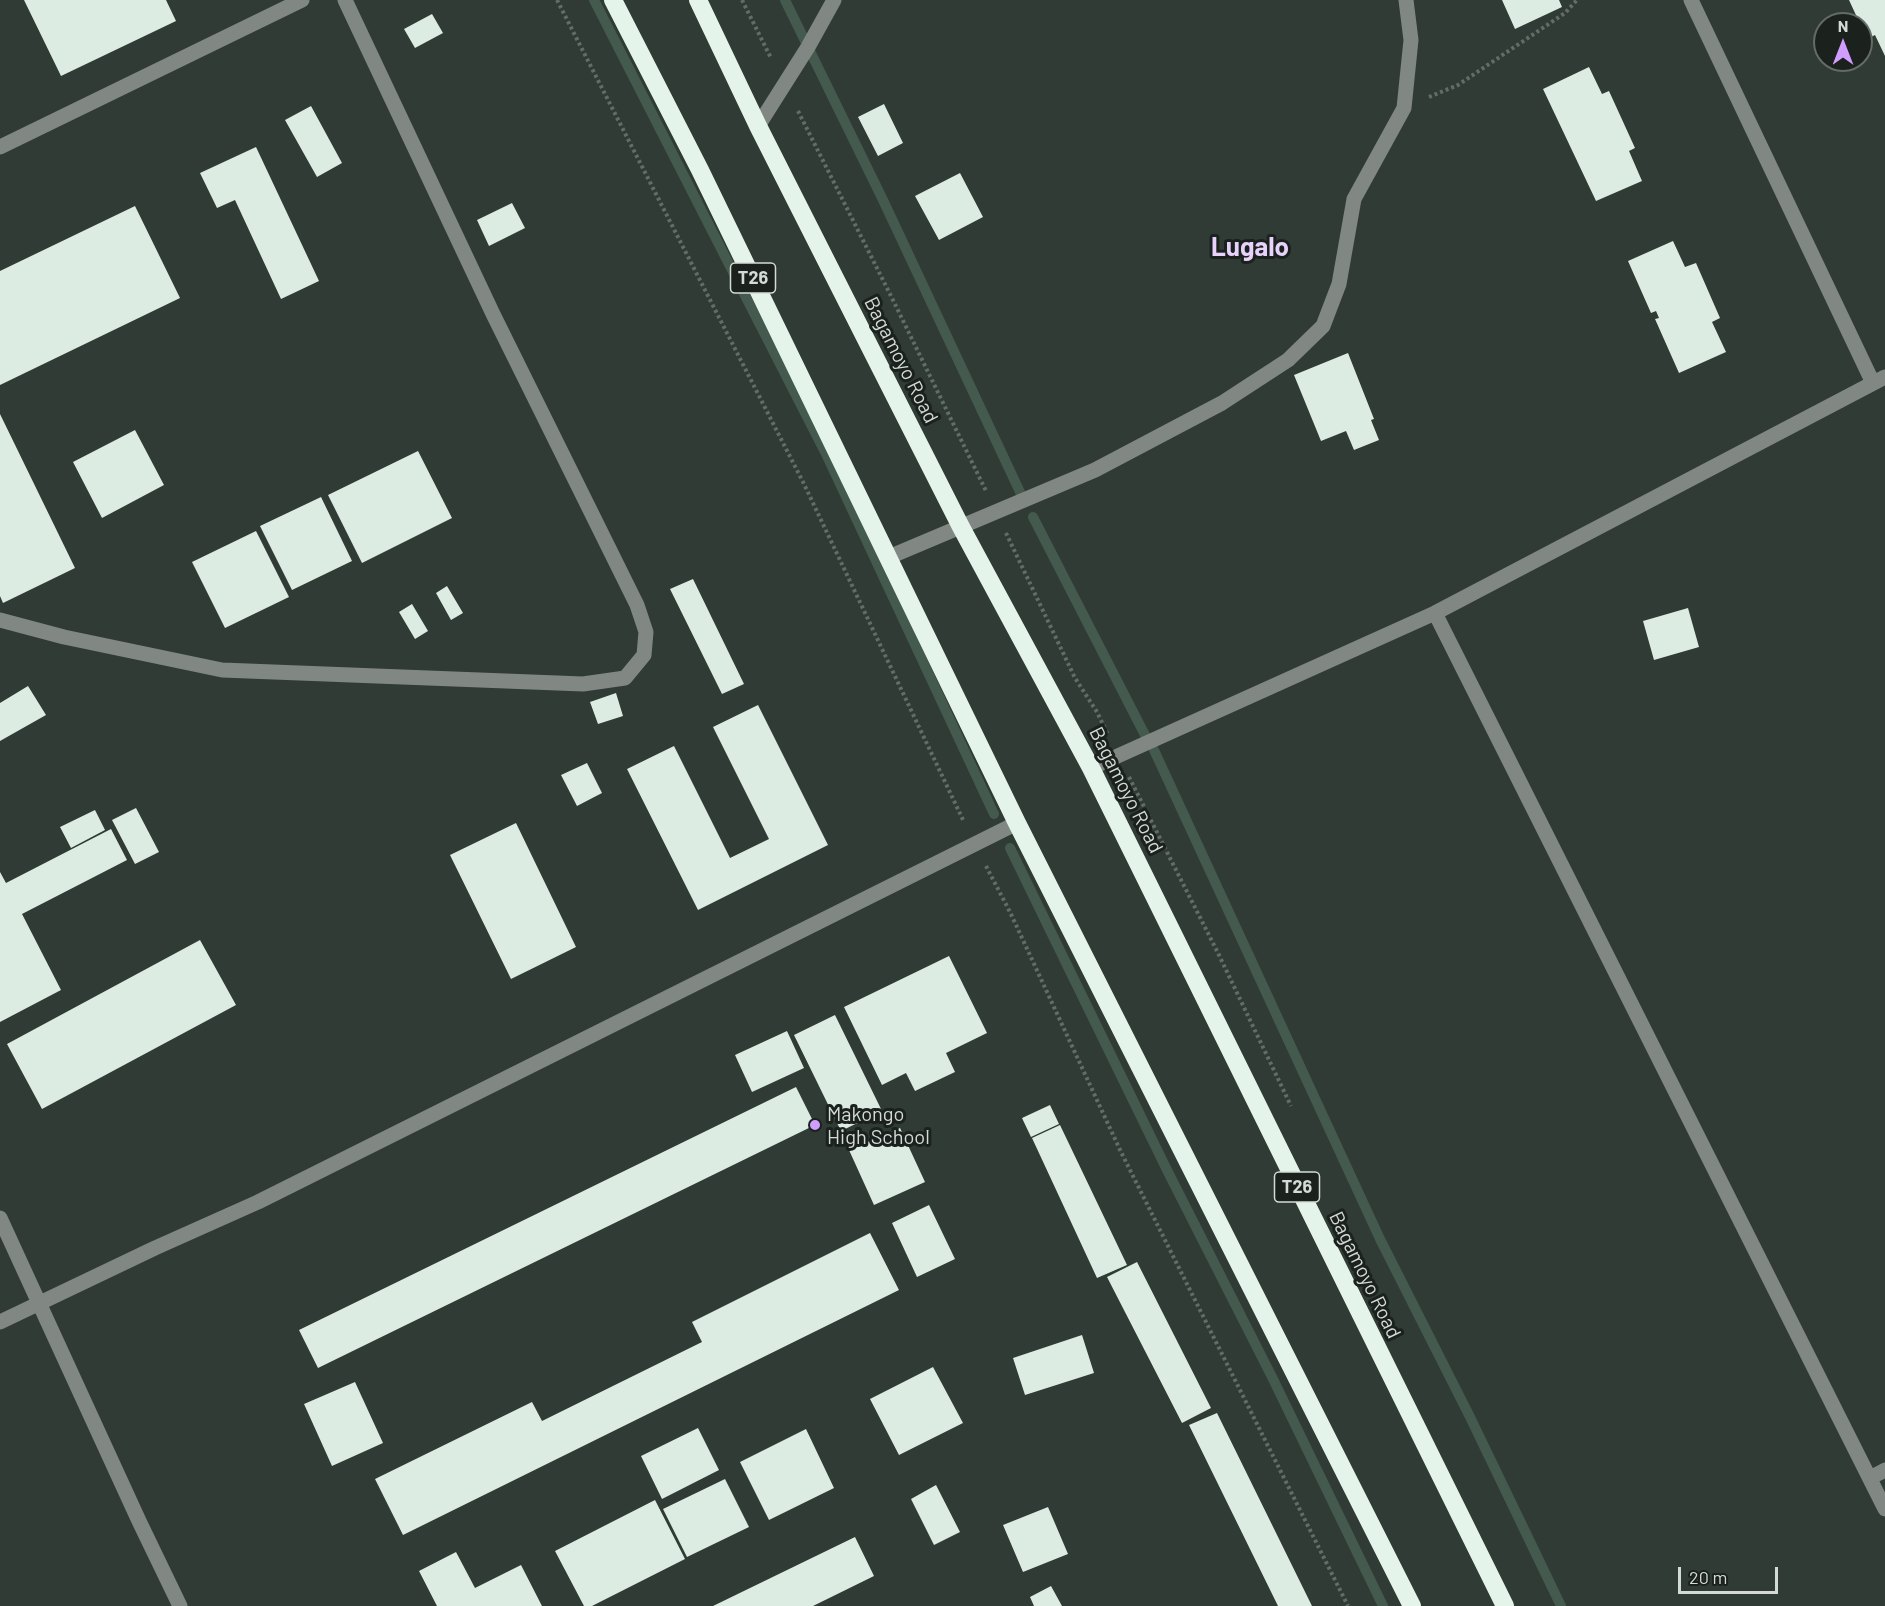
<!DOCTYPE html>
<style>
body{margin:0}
#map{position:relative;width:1885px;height:1606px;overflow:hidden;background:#2f3b34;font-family:Barlow,sans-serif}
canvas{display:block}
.north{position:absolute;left:1813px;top:12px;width:60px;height:60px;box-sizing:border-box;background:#1b211d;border:2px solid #656b67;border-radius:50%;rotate:0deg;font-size:16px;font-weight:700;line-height:24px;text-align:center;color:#d4dbd6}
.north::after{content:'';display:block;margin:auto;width:21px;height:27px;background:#d19dfe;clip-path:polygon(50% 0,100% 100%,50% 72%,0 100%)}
.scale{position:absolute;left:1678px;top:1567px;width:100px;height:27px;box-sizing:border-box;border:3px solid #d4dbd6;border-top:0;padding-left:8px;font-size:18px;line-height:21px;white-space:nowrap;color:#d4dbd6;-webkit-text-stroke:4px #1b211d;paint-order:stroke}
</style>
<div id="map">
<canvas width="1885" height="1606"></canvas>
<div class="north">N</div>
<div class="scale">20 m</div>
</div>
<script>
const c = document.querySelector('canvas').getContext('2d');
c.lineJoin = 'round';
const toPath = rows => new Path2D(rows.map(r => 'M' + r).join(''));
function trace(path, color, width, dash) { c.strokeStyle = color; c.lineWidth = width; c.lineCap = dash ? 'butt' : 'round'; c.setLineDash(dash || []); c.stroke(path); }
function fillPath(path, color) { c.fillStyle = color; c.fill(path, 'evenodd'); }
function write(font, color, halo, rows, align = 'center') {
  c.font = font + ' Barlow,sans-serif'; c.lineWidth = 6; c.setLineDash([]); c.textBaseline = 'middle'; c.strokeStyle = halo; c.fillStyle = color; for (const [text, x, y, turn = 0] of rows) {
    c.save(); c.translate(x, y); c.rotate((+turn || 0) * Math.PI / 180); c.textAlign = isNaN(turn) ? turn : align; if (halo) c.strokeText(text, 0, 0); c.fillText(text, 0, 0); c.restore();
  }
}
trace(toPath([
 [594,0,826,454,994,814],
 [785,0,883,200,1020,492],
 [1033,517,1145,735],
 [1154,750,1380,1239,1470,1417,1561,1606],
 [1010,848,1167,1170,1273,1379,1383,1606]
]), '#455a4f', 10);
fillPath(toPath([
 [24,0,166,0,176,21,61,76],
 [1502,0,1559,0,1562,7,1515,29],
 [1849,0,1885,0,1885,56,1875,35,1867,39],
 [432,14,443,33,415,48,404,29],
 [1589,67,1602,94,1609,91,1635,148,1629,151,1642,181,1596,201,1543,89],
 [884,104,903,143,878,156,858,117],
 [311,106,342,163,317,177,285,120],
 [256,147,319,281,281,299,235,200,217,208,200,173],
 [960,173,983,217,939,240,915,196],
 [512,203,525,228,489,246,477,220],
 [135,206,180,298,0,385,0,271],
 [1673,241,1685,267,1696,263,1720,318,1712,322,1726,352,1679,373,1655,319,1659,318,1656,311,1651,313,1628,261],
 [1348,353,1374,419,1371,420,1379,440,1354,450,1346,431,1321,441,1294,375],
 [0,414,75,568,3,603,0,596],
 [135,430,164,485,102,518,73,462],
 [418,451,452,518,362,563,328,495],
 [321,497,352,561,292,590,260,526],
 [256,531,289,597,225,628,192,562],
 [693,579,744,684,722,694,670,589],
 [447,586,463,613,451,620,436,593],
 [412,604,428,631,415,639,399,612],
 [1688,608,1699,647,1654,660,1643,621],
 [28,686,46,715,0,741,0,703],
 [616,693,623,716,598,724,590,702],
 [758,705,828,845,698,910,627,769,674,746,730,858,769,839,713,727],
 [587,763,602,793,577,806,561,775],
 [136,808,159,852,135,864,112,820],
 [95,810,105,830,71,848,60,827],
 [516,823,576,947,511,979,450,855],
 [111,829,127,860,22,914,61,990,0,1022,0,872,6,883],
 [200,940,236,1005,42,1109,7,1044],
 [949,956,987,1033,946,1053,955,1072,915,1091,906,1073,882,1085,844,1007],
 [835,1015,882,1111,841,1131,794,1035],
 [787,1031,804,1068,752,1092,735,1055],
 [796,1087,815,1125,318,1368,299,1330],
 [1050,1105,1059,1124,1031,1137,1022,1118],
 [1060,1125,1127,1265,1097,1278,1032,1138],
 [900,1128,925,1182,874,1205,849,1150],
 [929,1205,955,1259,917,1277,892,1223],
 [870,1233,899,1290,403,1535,375,1479,532,1402,542,1421,702,1342,692,1322],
 [1137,1262,1211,1408,1182,1423,1107,1277],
 [1082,1335,1094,1373,1025,1395,1013,1358],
 [933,1367,963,1423,899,1455,870,1399],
 [355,1382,383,1443,332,1466,304,1404],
 [1217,1413,1312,1606,1278,1606,1189,1425],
 [698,1428,719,1470,662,1499,641,1456],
 [806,1429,834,1488,769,1520,740,1462],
 [725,1479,749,1527,687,1557,663,1509],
 [936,1485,960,1532,934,1545,911,1499],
 [655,1500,685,1559,592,1606,584,1606,555,1551],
 [1048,1507,1068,1554,1023,1572,1003,1525],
 [855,1537,874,1576,813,1606,713,1606],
 [456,1552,475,1588,521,1565,542,1606,437,1606,419,1571],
 [1051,1586,1062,1606,1034,1606,1030,1597]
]), '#ddece3');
trace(toPath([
 [557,0,804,484,964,822],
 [742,0,771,58],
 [1429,97,1458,85,1565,13,1577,0],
 [798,111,891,296,986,491],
 [1006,533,1075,678,1097,712,1108,735],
 [1129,777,1218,953,1291,1106],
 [986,866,1010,912,1121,1152,1348,1606]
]), '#636d67', 4, [3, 3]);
trace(toPath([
 [1691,0,1873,383],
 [758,126,808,47,834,0],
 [0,147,302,0],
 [889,557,1095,470,1222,403,1288,360,1323,326,1339,284,1354,199,1404,108,1411,40,1406,0],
 [1435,613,1885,1509],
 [0,620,64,637,222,670,583,684,625,678,644,655,646,632,637,605,493,314,345,0],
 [1091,768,1435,613,1885,377],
 [0,1218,139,1521,180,1606],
 [0,1322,155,1248,258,1202,1017,823],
 [1870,1478,1885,1470]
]), '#818783', 15);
trace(toPath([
 [613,0,700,170,1017,823,1412,1606],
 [698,0,758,126,961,527,1091,768,1505,1606]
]), '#e5f4eb', 18);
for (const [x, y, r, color] of [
 [815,1125,6,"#d19dfe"]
]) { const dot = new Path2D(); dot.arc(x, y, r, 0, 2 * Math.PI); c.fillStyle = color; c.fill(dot); trace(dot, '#1b211d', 2); }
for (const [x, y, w] of [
 [753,278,45],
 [1297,1187,45]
]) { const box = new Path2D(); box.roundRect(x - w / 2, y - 15, w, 30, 4.5); c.fillStyle = '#1b211d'; c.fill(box); trace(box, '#d4dbd6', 1.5); }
write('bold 18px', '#d4dbd6', null, [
 ["T26",753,278],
 ["T26",1297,1187]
]);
write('20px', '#d4dbd6', '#1b211d', [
 ["Bagamoyo Road",901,360,63],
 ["Bagamoyo Road",1126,790,63],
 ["Bagamoyo Road",1365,1275,64]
]);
write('20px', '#d4dbd6', '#1b211d', [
 ["Makongo",827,1114],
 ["High School",827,1137]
], 'left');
write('bold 26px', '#e7d2fb', '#1b211d', [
 ["Lugalo",1250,247]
]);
</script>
